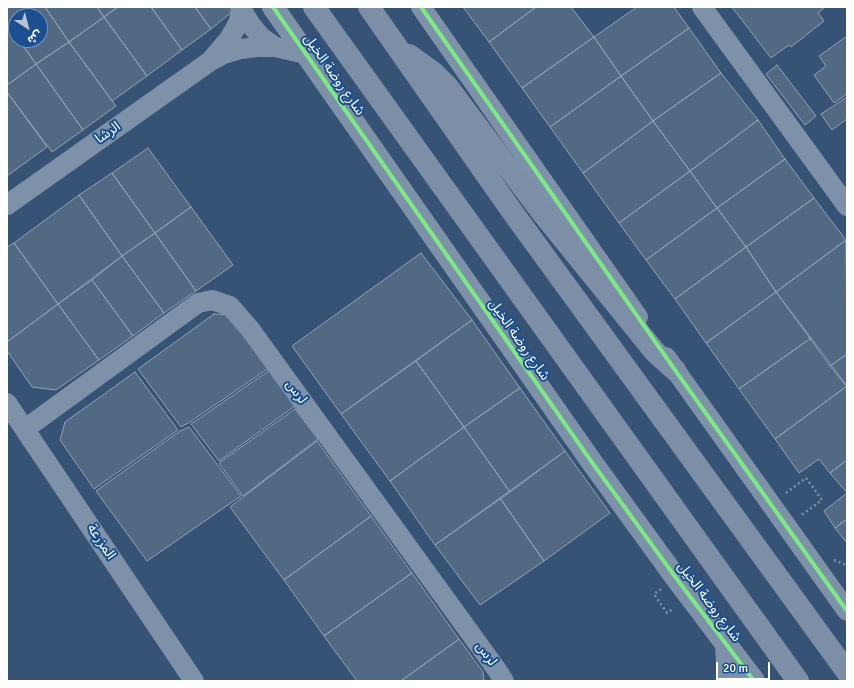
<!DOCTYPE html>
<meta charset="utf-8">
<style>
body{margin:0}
#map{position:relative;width:854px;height:688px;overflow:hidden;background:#365274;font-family:Signika,"Noto Sans Arabic",sans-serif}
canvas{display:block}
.frame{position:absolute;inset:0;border:8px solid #fff;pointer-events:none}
.north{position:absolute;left:8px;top:8px;width:40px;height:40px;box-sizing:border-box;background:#1b4f8f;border:1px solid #7695bc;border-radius:50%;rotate:144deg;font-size:11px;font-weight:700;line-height:16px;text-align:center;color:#fff}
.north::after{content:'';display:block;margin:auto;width:14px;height:18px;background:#b9c2ce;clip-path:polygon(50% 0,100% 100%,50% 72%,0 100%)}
.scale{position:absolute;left:716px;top:662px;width:54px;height:18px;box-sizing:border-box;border:2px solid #fff;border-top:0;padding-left:5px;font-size:12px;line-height:14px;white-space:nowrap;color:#fff;-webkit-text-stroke:3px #1b4f8f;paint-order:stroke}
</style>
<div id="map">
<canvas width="854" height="688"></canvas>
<div class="frame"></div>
<div class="north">ش</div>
<div class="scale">20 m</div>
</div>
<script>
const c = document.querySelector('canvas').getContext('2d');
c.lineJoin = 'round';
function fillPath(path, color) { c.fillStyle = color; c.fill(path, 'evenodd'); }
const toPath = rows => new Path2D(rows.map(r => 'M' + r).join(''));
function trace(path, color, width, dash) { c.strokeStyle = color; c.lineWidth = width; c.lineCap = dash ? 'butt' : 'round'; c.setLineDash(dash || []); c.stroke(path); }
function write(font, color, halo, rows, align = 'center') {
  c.font = font + ' Signika,"Noto Sans Arabic",sans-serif'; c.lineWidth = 4; c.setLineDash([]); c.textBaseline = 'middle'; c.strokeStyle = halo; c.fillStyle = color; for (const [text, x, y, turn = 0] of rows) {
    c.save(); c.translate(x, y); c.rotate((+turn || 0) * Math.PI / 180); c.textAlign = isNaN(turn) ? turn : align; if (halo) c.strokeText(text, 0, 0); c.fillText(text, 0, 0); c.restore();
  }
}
const building = toPath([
 [7,7,45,7,69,42,36,64,19,40,40,40,40,16,16,16,16,36,7,23,7,7],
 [45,7,97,7,104,17,69,42,45,7],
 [97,7,118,7,104,17,97,7],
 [118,7,151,7,182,50,147,76,104,17,118,7],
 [151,7,195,7,211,29,182,50,151,7],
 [195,7,232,7,233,11,211,29,195,7],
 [463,7,536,7,489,42,463,7],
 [536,7,571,7,594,37,522,88,489,42,536,7],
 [637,7,674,7,689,28,621,76,594,37,637,7],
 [732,7,825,7,818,13,824,21,791,47,789,45,771,58,732,7],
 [104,17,147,76,112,101,69,42,104,17],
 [7,23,16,36,16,40,19,40,36,64,7,85,7,23],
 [689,28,721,73,653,121,621,76,689,28],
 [847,36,847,94,834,103,814,75,826,66,819,56,847,36],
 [594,37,621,76,550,127,522,88,594,37],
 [69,42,116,106,83,130,36,64,69,42],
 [36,64,83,130,52,152,7,92,7,85,36,64],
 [777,65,816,116,805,125,766,74,777,65],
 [721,73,758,120,690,171,653,121,721,73],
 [621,76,653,121,583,173,550,127,621,76],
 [7,92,47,147,7,176,7,92],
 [847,97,847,119,832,130,821,114,847,97],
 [758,120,785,159,717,208,690,171,758,120],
 [653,121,690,171,619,223,583,173,653,121],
 [148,148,191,207,155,233,112,173,148,148],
 [785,159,814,198,746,247,717,208,785,159],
 [690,171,717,208,646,260,619,223,690,171],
 [112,173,155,233,122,256,79,195,112,173],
 [79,195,122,256,58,304,14,243,79,195],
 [814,198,846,240,776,292,746,247,814,198],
 [191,207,233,265,196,291,155,233,191,207],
 [717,208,746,247,675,299,646,260,717,208],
 [155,233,196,291,164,313,122,256,155,233],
 [846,240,847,354,830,366,776,292,846,240],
 [14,243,58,304,7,342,7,247,14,243],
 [746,247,776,292,706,343,675,299,746,247],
 [421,253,472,320,341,414,292,346,421,253],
 [122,256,164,313,133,336,92,280,122,256],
 [92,280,133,336,99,360,58,304,92,280],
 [776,292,811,338,739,389,706,343,776,292],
 [58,304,99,360,56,390,32,387,7,351,7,342,58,304],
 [214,314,234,315,269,368,190,422,181,427,138,369,214,314],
 [472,320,520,388,464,427,416,361,472,320],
 [811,338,847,386,775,439,739,389,811,338],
 [847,354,847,387,830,366,847,354],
 [416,361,464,427,390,481,341,414,416,361],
 [270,370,295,406,219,461,191,424,270,370],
 [135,372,178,430,94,489,60,440,65,422,135,372],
 [847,386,847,460,830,473,819,459,799,473,775,439,847,386],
 [520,388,565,451,510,492,464,427,520,388],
 [295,409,318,439,243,496,219,463,295,409],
 [189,427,241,496,147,561,96,491,180,431,189,427],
 [464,427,510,492,435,545,390,481,464,427],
 [317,441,371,516,284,580,230,507,317,441],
 [565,451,610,513,544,561,500,498,565,451],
 [847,460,847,519,835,528,824,511,847,493,830,473,847,460],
 [500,498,544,561,480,605,435,545,500,498],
 [371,516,412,573,324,636,284,580,371,516],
 [847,519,847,543,835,528,847,519],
 [412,573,459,639,401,681,357,681,324,636,412,573],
 [459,639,483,672,484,681,401,681,459,639]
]);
fillPath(building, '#526984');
trace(building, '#92a2b6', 1);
trace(toPath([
 [786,493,806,478,822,500,800,516],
 [834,560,847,565],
 [661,589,654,594,667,613,674,608]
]), '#7d92a8', 2.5, [2, 3]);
trace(toPath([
 [240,7,251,25,261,37,275,47,306,54],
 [421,7,638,317],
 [702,7,847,206],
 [212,59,229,39,235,29,239,21,241,7],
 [7,205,209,62,224,54,241,49,257,47,275,47],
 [666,357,847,611],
 [7,403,194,681],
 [25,429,198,303,212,300,230,306,250,329,497,670,504,681]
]), '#7d92a8', 20);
trace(toPath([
 [273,7,591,461,676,578,754,681],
 [726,644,728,681]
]), '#7d92a8', 22);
trace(toPath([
 [314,7,798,681],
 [369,7,511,210,847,672],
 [409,55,434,73,448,87,540,210,655,352,675,370]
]), '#7d8ea7', 22);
trace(toPath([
 [273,7,591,461,676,578,754,681],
 [421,7,675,370,847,611]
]), '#7ce984', 4);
write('14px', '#fff', '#1b4f8f', [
 ["شارع روضة الخيل",334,75,55],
 ["الرشا",108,133,-35],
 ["شارع روضة الخيل",519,340,55],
 ["لرس",296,392,54],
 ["المزرعة",101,542,56],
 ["شارع روضة الخيل",709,602,53],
 ["لرس",486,654,54]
]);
</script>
